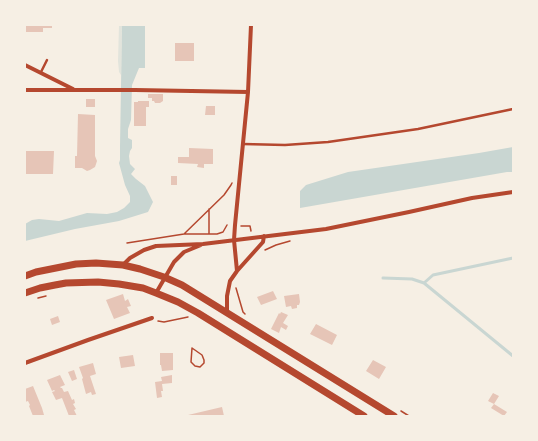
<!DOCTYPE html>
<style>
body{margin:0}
#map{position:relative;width:538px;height:441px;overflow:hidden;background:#f6efe4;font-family:"Nunito Sans",sans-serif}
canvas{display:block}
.frame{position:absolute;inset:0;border:26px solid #f6efe4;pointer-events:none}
</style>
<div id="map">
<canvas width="538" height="441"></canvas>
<div class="frame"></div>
</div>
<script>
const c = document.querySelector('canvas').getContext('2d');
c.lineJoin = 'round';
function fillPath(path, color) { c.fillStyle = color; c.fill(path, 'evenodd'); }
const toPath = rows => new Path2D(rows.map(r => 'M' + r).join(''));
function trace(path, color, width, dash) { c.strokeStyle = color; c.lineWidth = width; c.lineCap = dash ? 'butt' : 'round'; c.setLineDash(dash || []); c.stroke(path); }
fillPath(toPath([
 [119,25,122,25,121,75,119,72,118,61]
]), '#e2e4dc');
fillPath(toPath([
 [122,25,145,25,145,68,139,68,132,85,131,120,128,129,128,138,132,140,132,148,130,151,129,156,130,164,135,169,131,174,136,179,145,186,153,202,148,212,119,221,75,229,25,241,25,224,32,220,39,219,59,221,87,213,107,214,117,212,124,208,130,202,130,196,125,185,119,163,120,160,120,146],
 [513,147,513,172,507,172,300,208,300,191,306,185,348,172,479,153]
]), '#c9d6d2');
trace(toPath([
 [383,278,412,279,424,283,433,275,513,258],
 [424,283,513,356]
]), '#c9d6d2', 3);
fillPath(toPath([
 [25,25,52,25,52,28,43,28,43,32,25,32],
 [175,43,194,43,194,61,175,61],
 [148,94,163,94,163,101,160,103,155,103,154,101,152,101,152,98,148,98],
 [86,99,95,99,95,107,86,107],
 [138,101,149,101,149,107,146,107,146,126,134,126,134,102,138,102],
 [206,106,215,106,215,115,205,115],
 [78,114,95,115,95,156,97,161,95,167,90,170,87,171,82,168,75,168,75,156,77,156],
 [189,148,213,149,213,164,204,164,204,168,197,167,198,164,178,163,178,157,189,157],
 [25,151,54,151,53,174,25,174],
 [171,176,177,176,177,185,171,185],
 [273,291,277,299,261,305,257,297],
 [123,294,125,301,128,299,131,306,127,307,130,313,114,319,106,300],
 [299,294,300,302,299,305,297,305,297,308,292,309,291,306,286,307,284,296],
 [281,312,288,315,283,323,288,326,286,330,281,327,279,333,271,329,279,313,280,314],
 [58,316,60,322,52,325,50,319],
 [316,324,337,335,332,345,310,334],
 [160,353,173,353,173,370,162,371,161,365,160,365],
 [133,355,135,366,121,368,119,357],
 [373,360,386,367,379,379,366,371],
 [93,363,96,374,90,376,96,394,92,395,91,392,86,394,82,379,83,378,79,367],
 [74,370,77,379,72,381,68,372],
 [60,375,65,385,60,387,61,388,62,388,64,392,68,391,72,400,74,399,75,403,73,404,76,409,74,410,77,416,69,416,62,398,56,400,52,392,55,391,54,390,52,391,47,380],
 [172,375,172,383,162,384,163,391,161,391,162,397,157,398,155,382,162,381,161,377],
 [33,386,42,408,44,415,41,416,33,416,29,406,30,405,28,401,25,402,25,389],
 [493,393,499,396,494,404,488,401],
 [494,404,507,412,504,416,491,408],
 [222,407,224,416,188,416,188,415]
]), '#e6c5b7');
trace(toPath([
 [209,209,209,234],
 [241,226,250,226,251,231],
 [184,234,224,195,231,185,232,183],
 [127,243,184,234,217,234,223,232,227,225],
 [265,250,276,245,290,241],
 [236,288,243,312,245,314],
 [38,298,46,296],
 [158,321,164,322,188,317],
 [192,348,202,355,204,360,204,363,200,367,195,366,191,362,192,348],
 [401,411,409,416]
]), '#b5482f', 1.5);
trace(toPath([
 [41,72,47,60],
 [243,144,285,145,328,142,418,129,513,109]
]), '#b5482f', 2.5);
trace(toPath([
 [25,65,73,89],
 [25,90,135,90,248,92],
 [123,265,130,258,144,250,156,246,203,244,326,229,409,212,472,198,513,192],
 [237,271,234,240,235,225,248,92,251,25],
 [156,293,174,262,184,252,201,245],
 [227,312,227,296,230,281,237,271,263,242,264,236],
 [25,363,88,340,152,318]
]), '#b5482f', 4);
trace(toPath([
 [25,276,36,272,76,264,96,263,123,265,140,269,164,277,182,285,394,416],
 [25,293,40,288,55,285,66,283,98,282,119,284,143,288,156,293,178,302,198,313,364,416]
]), '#b5482f', 7);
</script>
